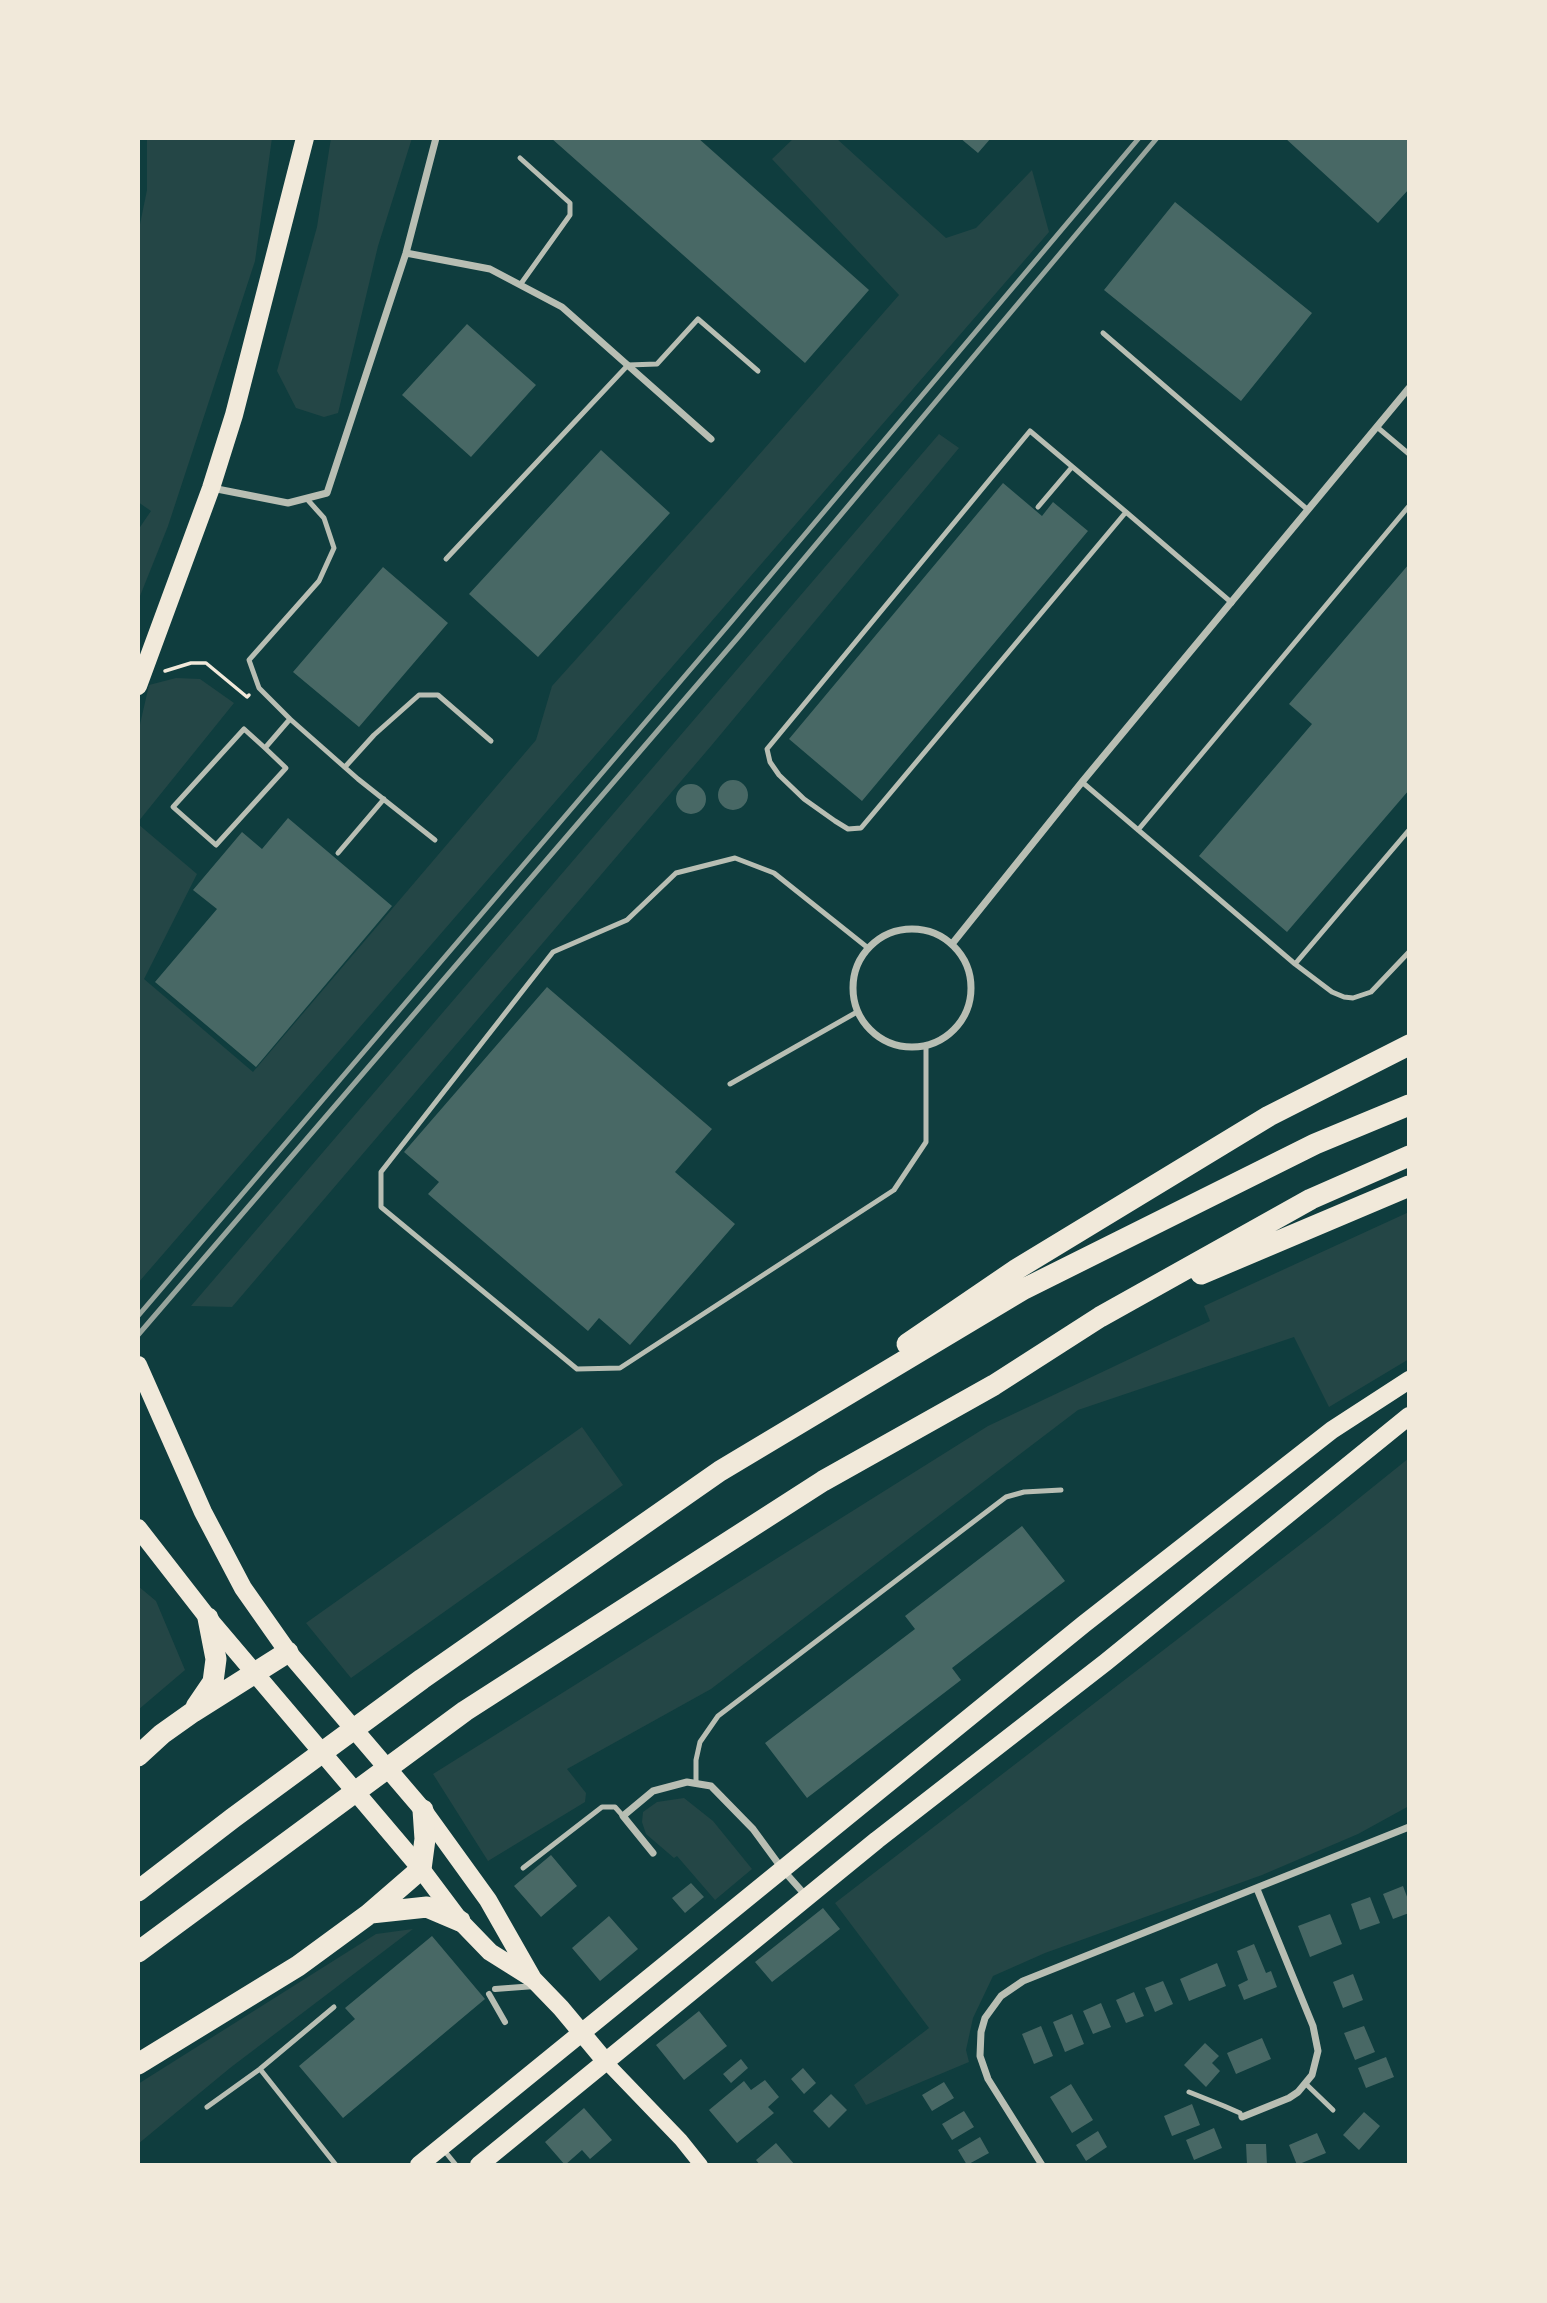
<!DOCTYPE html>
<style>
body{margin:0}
#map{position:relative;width:1547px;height:2303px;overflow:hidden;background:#0f3d3e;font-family:Rubik,sans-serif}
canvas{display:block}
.frame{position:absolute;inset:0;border:140px solid #f1e9da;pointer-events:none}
</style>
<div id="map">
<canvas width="1547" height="2303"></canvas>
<div class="frame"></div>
</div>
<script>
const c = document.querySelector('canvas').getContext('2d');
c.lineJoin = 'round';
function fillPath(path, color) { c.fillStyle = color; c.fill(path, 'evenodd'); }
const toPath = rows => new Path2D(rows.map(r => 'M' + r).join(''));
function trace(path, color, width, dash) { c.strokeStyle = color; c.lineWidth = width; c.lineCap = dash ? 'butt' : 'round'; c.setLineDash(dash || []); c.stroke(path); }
fillPath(toPath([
 [147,138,272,138,255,261,168,526,138,601,138,530,151,511,138,502,138,234,147,190],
 [331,138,412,138,378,246,338,413,324,417,296,408,277,371,317,227],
 [794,138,836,138,946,238,976,228,1032,170,1049,232,138,1283,138,824,197,874,144,979,253,1072,536,740,552,686,722,497,899,295,772,159],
 [939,434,959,448,711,746,232,1307,191,1306],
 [176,678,200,679,234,703,138,822,138,733,149,685],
 [1409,1212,1409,1359,1329,1407,1294,1337,1078,1410,711,1689,567,1769,586,1793,585,1802,488,1861,433,1774,988,1426,1210,1321,1204,1306],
 [582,1427,623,1485,351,1678,306,1623],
 [1409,1458,1409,1806,1358,1834,1262,1875,1045,1953,993,1976,973,2018,966,2050,969,2062,866,2105,854,2085,929,2028,835,1903,1327,1524],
 [138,1586,156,1601,185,1670,138,1710],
 [684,1798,713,1821,752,1869,715,1900,677,1856,674,1858,646,1834,642,1822,643,1812,657,1802],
 [413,1929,230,2068,138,2144,138,2084,376,1934]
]), '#244646');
fillPath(toPath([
 [551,138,698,138,869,290,805,363],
 [960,138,991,138,978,153],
 [1285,138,1409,138,1409,189,1378,223],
 [1175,202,1312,313,1241,401,1104,290],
 [467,324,536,385,471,457,402,395],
 [601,450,670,513,538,657,469,594],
 [1003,483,1042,516,1053,502,1088,531,862,801,789,739],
 [1409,564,1409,790,1287,932,1199,856,1312,724,1289,704],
 [383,567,448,623,359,727,293,672],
 '718 795a15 15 0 1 1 30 0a15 15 0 1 1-30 0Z',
 '676 799a15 15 0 1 1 30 0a15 15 0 1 1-30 0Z',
 [288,818,392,906,256,1067,155,982,217,909,193,890,242,832,262,849],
 [547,987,712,1129,675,1172,735,1224,630,1345,599,1318,588,1331,428,1194,439,1182,404,1152],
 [1022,1526,1065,1581,952,1668,961,1680,807,1798,765,1743,915,1629,905,1616],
 [551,1855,577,1886,541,1917,514,1886],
 [691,1883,704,1897,685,1913,672,1898],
 [1403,1886,1409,1902,1409,1913,1393,1919,1383,1894],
 [1370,1897,1380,1923,1360,1930,1351,1904],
 [823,1908,840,1929,772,1982,755,1962],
 [1330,1914,1342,1944,1310,1957,1298,1926],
 [609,1916,638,1949,600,1981,572,1948],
 [432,1936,485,1999,343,2118,299,2066,355,2019,345,2008],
 [1254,1944,1266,1973,1271,1971,1277,1987,1244,2000,1238,1985,1248,1980,1237,1951],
 [1217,1963,1226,1986,1189,2001,1180,1979],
 [1353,1974,1363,2000,1343,2008,1333,1982],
 [1163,1981,1173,2004,1155,2012,1145,1988],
 [1134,1992,1144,2016,1126,2023,1116,2000],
 [1101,2003,1111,2027,1093,2034,1083,2011],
 [699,2011,727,2046,684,2080,656,2045],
 [1072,2014,1084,2044,1065,2052,1053,2022],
 [1041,2026,1053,2056,1034,2064,1022,2034],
 [1364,2026,1375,2052,1355,2060,1344,2033],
 [1262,2038,1271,2059,1236,2074,1227,2053],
 [1205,2043,1219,2056,1212,2063,1220,2071,1206,2087,1184,2065],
 [1386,2057,1394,2077,1366,2088,1358,2068],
 [741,2059,748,2068,731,2083,723,2074],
 [803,2068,816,2083,804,2094,791,2079],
 [765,2080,779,2097,768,2107,774,2113,737,2143,709,2110,744,2081,751,2090],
 [944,2082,954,2098,932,2111,922,2095],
 [1071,2084,1093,2120,1072,2133,1050,2097],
 [831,2094,847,2110,829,2128,813,2111],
 [1192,2104,1200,2125,1172,2136,1164,2116],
 [584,2108,612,2140,590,2159,582,2150,565,2165,545,2142],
 [964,2111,974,2127,952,2140,942,2124],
 [1364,2112,1380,2126,1359,2150,1343,2135],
 [1214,2128,1222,2148,1194,2160,1186,2140],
 [1098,2131,1107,2147,1086,2161,1076,2145],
 [1317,2133,1326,2153,1297,2165,1289,2145],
 [980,2137,989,2153,967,2165,958,2150],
 [776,2143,795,2165,760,2165,756,2160],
 [1246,2144,1266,2144,1267,2165,1247,2165]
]), '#486865');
trace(toPath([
 [165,671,191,663,206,663,247,697,249,695]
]), '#f1e9da', 3.5);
trace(toPath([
 [520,158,570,203,570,215,520,285],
 [1103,333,1308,510],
 [1377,427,1409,454],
 [1038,507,1072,467],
 [1126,512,861,828,848,829,835,821,804,799,779,775,770,762,767,749,1030,431,1126,512,1232,603],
 [446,559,628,365,657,364,698,319,758,371],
 [290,719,358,779,435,840],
 [265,748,286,768,216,845,173,807,244,729,265,748,290,719,259,688,249,660,319,581,334,548,324,518,306,498],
 [345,767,374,735,419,695,438,695,491,741],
 [1082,782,1295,964,1409,830],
 [1138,830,1409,506],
 [338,853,384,799],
 [868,948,774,873,735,858,676,873,627,920,553,952,381,1172,381,1207,577,1369,620,1368,894,1190,926,1142,926,1046],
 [1295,964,1332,992,1344,997,1353,998,1371,992,1409,952],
 [730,1084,857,1012],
 [696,1782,696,1760,700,1742,718,1716,1006,1497,1024,1492,1061,1490],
 [523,1868,602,1807,615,1807,623,1816],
 [260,2069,336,2165],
 [1306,2084,1333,2110],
 [1189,2092,1224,2106,1240,2113,1242,2117],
 [207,2107,260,2069,334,2007],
 [443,2149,456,2165]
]), '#b8beb3', 5);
trace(toPath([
 [495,1989,535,1986],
 [489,1994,505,2022]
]), '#b8beb3', 6);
trace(toPath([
 [406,253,490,269,562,307,711,439],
 [212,488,288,503,327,493,406,253,436,138],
 '853 988a59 59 0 1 1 118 0a59 59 0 1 1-118 0Z',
 [952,944,1082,782,1409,388],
 [653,1853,623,1816,653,1791,687,1782,711,1786,753,1829,783,1870,807,1897],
 [1242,2117,1289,2098,1298,2092,1312,2075,1318,2051,1313,2026,1257,1889],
 [1042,2165,988,2079,980,2056,981,2032,985,2018,1001,1996,1023,1981,1409,1827]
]), '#b8beb3', 7);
trace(toPath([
 [606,2062,681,2140,701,2165]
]), '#f1e9da', 14);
trace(toPath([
 [138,686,211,488,234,415,305,138],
 [138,1365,203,1512,243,1588,288,1652,423,1810,488,1900,533,1979],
 [138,1528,208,1618,421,1869,460,1921,490,1952,533,1979,561,2008,606,2062],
 [419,2165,1084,1624,1332,1430,1409,1380],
 [479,2165,877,1840,1106,1662,1409,1416]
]), '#f1e9da', 18);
trace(toPath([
 [1201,1274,1409,1186],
 [907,1344,1017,1269,1269,1116,1409,1045],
 [196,1707,213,1682,216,1659,208,1618],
 [138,1756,162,1734,193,1712,288,1652],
 [138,1891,233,1818,422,1679,720,1471,1024,1289,1315,1144,1409,1105],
 [371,1913,427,1907,460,1921],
 [138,1952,465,1711,823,1481,994,1385,1100,1317,1311,1199,1409,1156],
 [138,2064,298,1966,369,1914,421,1869,425,1839,423,1810]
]), '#f1e9da', 21);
trace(toPath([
 [138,1316,731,622,1139,138],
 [138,1335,740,635,1157,138]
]), '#97a49c', 5);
</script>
